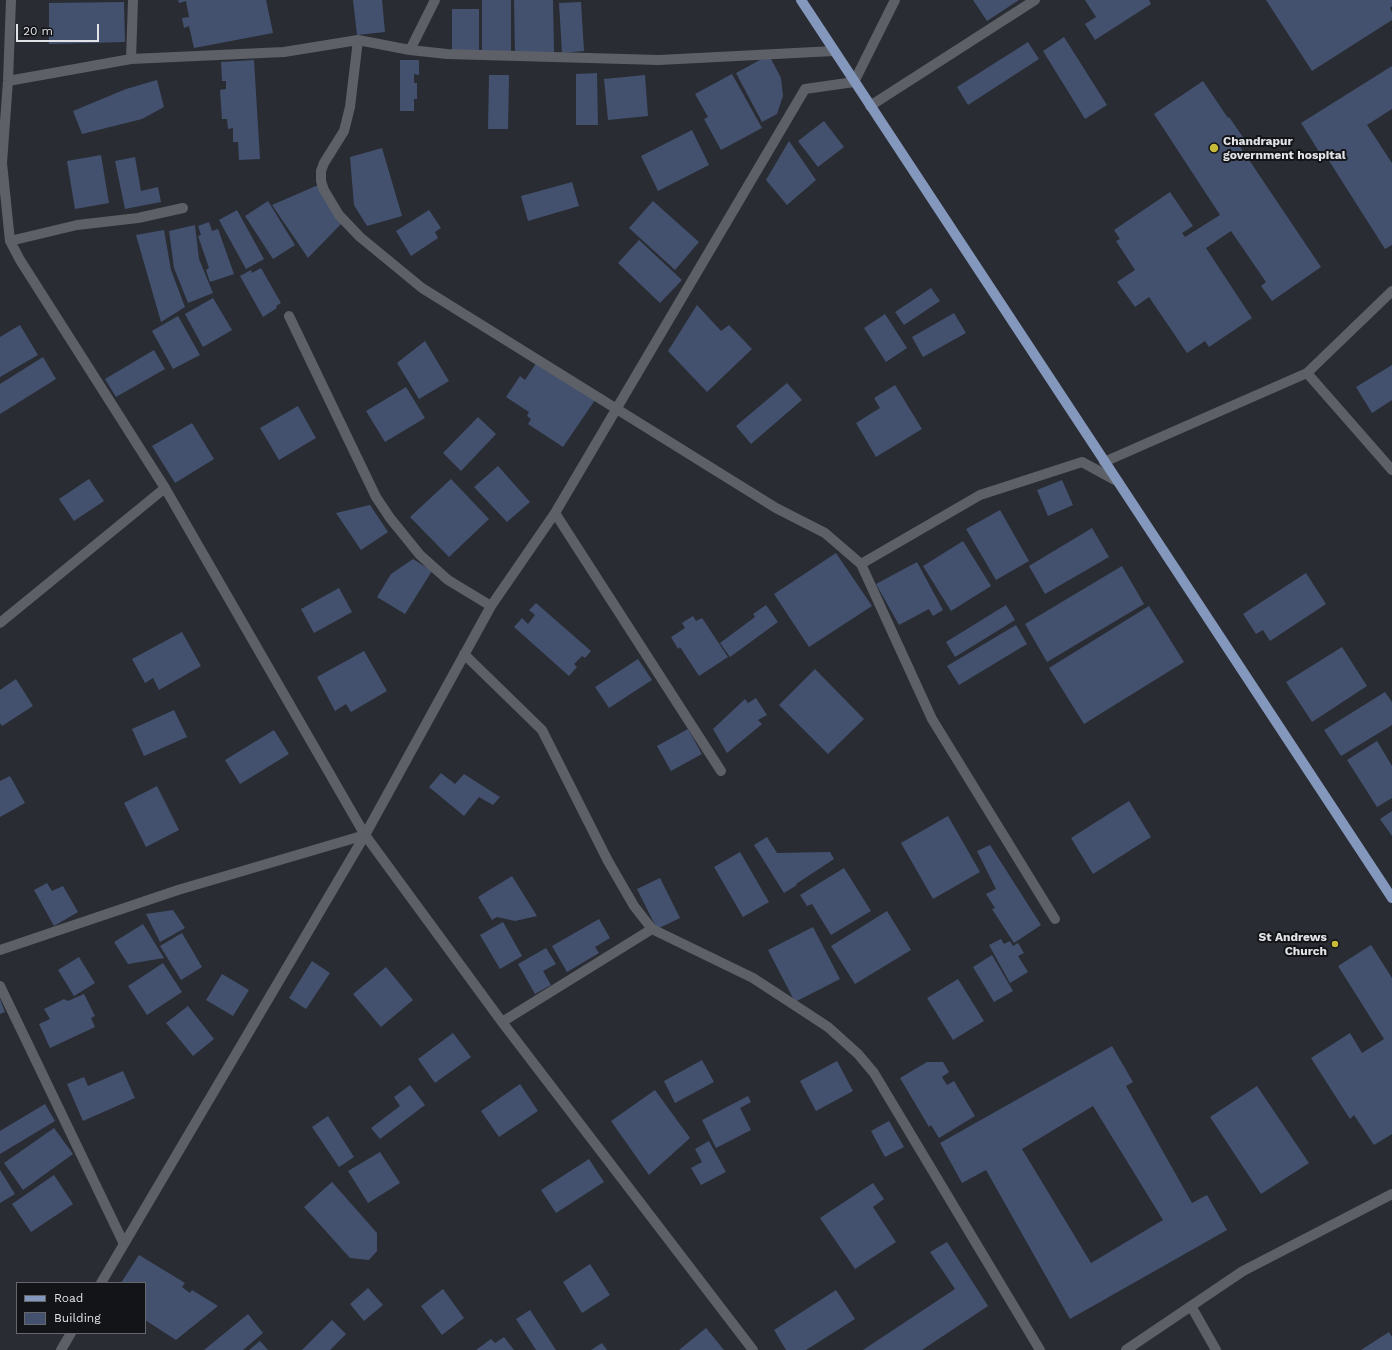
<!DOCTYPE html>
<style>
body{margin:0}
#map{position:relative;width:1392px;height:1350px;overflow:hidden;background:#292c32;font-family:"Work Sans",sans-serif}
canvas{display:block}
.legend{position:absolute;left:16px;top:1282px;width:130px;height:52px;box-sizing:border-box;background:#131417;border:1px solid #65676a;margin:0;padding:5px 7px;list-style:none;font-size:12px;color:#e1e3e7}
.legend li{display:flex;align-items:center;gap:8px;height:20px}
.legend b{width:20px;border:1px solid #65676a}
.scale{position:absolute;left:16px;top:24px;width:83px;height:18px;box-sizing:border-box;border:2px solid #e1e3e7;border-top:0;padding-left:5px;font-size:12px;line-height:14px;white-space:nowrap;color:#e1e3e7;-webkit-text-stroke:3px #131417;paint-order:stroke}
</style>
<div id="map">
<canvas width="1392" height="1350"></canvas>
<ul class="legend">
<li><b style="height:5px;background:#8497bc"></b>Road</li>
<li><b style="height:11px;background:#43516f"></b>Building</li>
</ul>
<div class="scale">20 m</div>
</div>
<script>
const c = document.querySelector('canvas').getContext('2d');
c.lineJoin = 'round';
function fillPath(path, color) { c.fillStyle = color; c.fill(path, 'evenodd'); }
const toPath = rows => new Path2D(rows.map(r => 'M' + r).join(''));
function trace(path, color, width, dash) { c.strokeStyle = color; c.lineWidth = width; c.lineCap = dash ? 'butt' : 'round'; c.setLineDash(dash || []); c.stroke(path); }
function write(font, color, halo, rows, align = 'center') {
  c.font = font + ' "Work Sans",sans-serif'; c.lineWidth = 4; c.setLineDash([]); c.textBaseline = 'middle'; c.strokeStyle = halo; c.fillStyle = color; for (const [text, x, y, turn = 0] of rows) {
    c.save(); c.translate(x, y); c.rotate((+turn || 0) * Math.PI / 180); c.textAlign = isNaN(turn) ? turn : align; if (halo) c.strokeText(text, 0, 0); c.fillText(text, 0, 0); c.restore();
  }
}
fillPath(toPath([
 [178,0,266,0,273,33,194,48,189,26,184,28,182,18,189,17,186,1,179,3],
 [353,0,382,0,385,32,357,35],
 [482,0,511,0,511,51,482,51],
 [514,0,553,0,554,52,515,54],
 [973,0,1019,0,987,21],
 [1085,0,1149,0,1151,4,1095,40,1085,24,1096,17],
 [1266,0,1392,0,1392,6,1390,8,1392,12,1392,20,1312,71],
 [124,2,125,42,49,44,49,3],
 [581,2,584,51,562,53,559,3],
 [452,9,479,9,479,52,452,52],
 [1064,37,1107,105,1085,119,1043,51],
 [1028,42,1039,59,968,105,957,87],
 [769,55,781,78,783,96,777,114,762,122,736,73],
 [254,60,260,159,239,160,238,142,233,142,233,128,228,129,227,119,222,119,220,90,226,89,226,81,222,81,221,62],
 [400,60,419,60,419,75,414,74,414,83,417,83,417,99,414,99,414,111,400,111],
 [1392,66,1392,109,1367,125,1392,163,1392,245,1385,249,1326,156,1323,158,1301,123],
 [597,73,598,125,576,125,576,74],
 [732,74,762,128,721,150,704,119,708,117,695,94],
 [489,75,509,75,508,129,488,129],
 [645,75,648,116,608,120,604,79],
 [157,80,164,107,142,119,82,134,73,111,126,89],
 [1203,81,1228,118,1229,117,1245,140,1239,145,1321,267,1272,301,1261,286,1266,282,1231,231,1206,248,1252,318,1209,347,1205,341,1187,353,1149,297,1135,307,1117,282,1135,270,1116,241,1120,239,1114,230,1170,192,1193,226,1182,233,1185,237,1220,215,1154,114],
 [824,121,844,147,818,167,798,141],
 [692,130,709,165,658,191,641,156],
 [789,141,816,180,787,205,766,180],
 [382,148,402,216,367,226,354,205,350,157],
 [101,155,109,203,75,209,67,161],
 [135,157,141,191,158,187,161,202,125,209,115,161],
 [572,182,579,206,528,221,521,196],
 [318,185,342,223,308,258,272,205],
 [268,201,295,245,273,259,245,216],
 [653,201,699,242,675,270,629,228],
 [237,210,264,259,246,269,219,220],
 [429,210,441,228,435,232,438,238,411,256,396,231],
 [209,222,212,231,218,229,234,274,210,282,206,270,209,268,198,236,201,235,198,226],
 [195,225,199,259,213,293,188,303,174,268,169,231],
 [164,230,171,270,185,307,161,322,136,235],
 [639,240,682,280,660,303,618,263],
 [261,268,281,303,276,306,277,308,263,317,240,276,251,270,252,273],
 [931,288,940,301,904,325,895,312],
 [213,298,232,330,203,347,185,314],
 [697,305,721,331,729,325,752,349,707,392,668,351],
 [954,313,966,333,923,357,912,337],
 [885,314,907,348,886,362,864,328],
 [178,316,200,355,173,369,152,331],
 [20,325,38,355,0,377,0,337],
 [425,341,449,381,419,399,397,363],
 [154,350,165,369,116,397,105,379],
 [43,357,56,379,0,414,0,384],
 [537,362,595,400,563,447,528,424,531,419,527,416,529,412,506,397,520,376,525,380],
 [1392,365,1392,400,1372,413,1356,387],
 [787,383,802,400,751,444,736,426],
 [895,385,922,429,876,457,856,423,880,408,874,398],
 [406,387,425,418,385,442,366,411],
 [298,406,316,438,279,460,260,428],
 [478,417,496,434,461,471,443,453],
 [192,423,214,459,175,483,152,446],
 [498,466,530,502,507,522,474,487],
 [89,479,104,501,74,521,59,499],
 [451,479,489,519,449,557,410,517],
 [1062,480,1073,505,1048,516,1037,490],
 [370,505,388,532,361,550,336,513],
 [1000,510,1029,561,996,580,966,529],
 [1092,528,1109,557,1045,594,1029,566],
 [963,541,991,586,951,611,923,566],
 [836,553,872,606,809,647,774,594],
 [413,559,432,571,405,614,377,597,391,574],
 [917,562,943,610,933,616,929,609,899,625,876,584],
 [1122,566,1144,604,1047,662,1025,624],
 [1306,573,1326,604,1270,641,1263,630,1256,634,1243,614],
 [339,588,352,612,314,633,301,609],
 [536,603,591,651,585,658,582,656,574,664,577,667,569,676,514,627,522,618,528,624,535,615,529,610],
 [766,605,778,622,730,657,720,643,755,617,753,614],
 [1006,605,1015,620,955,657,946,642],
 [1149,606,1184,662,1084,724,1049,668],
 [693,616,696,621,702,618,728,657,699,676,680,647,678,649,671,637,685,628,682,623],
 [1016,625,1027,644,959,685,947,666],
 [182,632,201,666,159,690,153,678,145,683,132,659],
 [1342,647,1367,686,1312,722,1286,682],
 [364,651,387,691,351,712,346,704,335,711,317,677],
 [638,659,652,680,609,708,595,687],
 [815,669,864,719,828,754,779,705],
 [16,679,33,706,2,726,0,723,0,690],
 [1385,692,1392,702,1392,725,1341,756,1324,730],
 [756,698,767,715,758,720,762,724,727,753,713,729,745,699,748,703],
 [174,710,187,737,144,756,132,729],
 [688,729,702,754,671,771,657,746],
 [274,730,289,754,240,784,225,760],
 [1377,741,1392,766,1392,798,1377,807,1347,760],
 [441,773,455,784,464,774,500,797,493,805,479,797,464,816,429,787],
 [10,776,25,803,0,817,0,781],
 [157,786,179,830,146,847,124,803],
 [1129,801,1151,837,1093,874,1071,838],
 [1392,811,1392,836,1380,819],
 [948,816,980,872,933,899,901,843],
 [767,837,777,853,830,852,834,859,796,884,797,885,784,893,754,845],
 [990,845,1041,925,1014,943,992,909,995,908,986,894,996,889,977,851],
 [740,852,769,902,743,917,714,867],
 [844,868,871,911,831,935,812,904,807,906,800,895],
 [512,876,537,916,515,921,497,917,492,920,478,897],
 [660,878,680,918,657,929,637,889],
 [47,883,52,891,63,886,78,912,54,926,34,890],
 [173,910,185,928,160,942,146,914],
 [887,911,911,950,855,984,831,946],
 [599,919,610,938,595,947,599,953,567,972,552,946],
 [503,922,522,956,500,969,480,935],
 [143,924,164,958,128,964,114,942],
 [813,927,840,979,795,1002,768,950],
 [182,933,202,967,181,980,160,946],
 [1001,939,1004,944,1010,941,1013,946,1018,943,1024,953,1018,956,1028,972,1010,983,989,945],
 [1371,945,1392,978,1392,1134,1374,1145,1354,1115,1350,1119,1311,1058,1350,1033,1362,1053,1384,1039,1338,966],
 [546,948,556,964,543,971,551,985,535,994,518,964],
 [992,955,1013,991,994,1002,973,967],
 [79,957,95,983,74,996,58,970],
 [312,961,330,973,306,1009,289,998],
 [163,963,182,992,147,1015,128,986],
 [386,967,413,1000,381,1027,353,994],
 [222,974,249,990,233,1016,206,1000],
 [958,979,984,1021,953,1040,927,998],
 [84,994,95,1016,91,1018,95,1027,50,1048,39,1024,50,1019,44,1009,64,999,68,1001],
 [0,999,5,1012,0,1014],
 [188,1006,214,1039,193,1056,166,1023],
 [453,1033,471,1057,435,1083,418,1059],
 [1112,1046,1133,1082,1126,1086,1192,1203,1207,1195,1227,1230,1070,1319,986,1170,962,1183,940,1143],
 [1093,1106,1163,1220,1091,1263,1022,1149],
 [702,1060,714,1082,675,1103,664,1081],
 [837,1061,853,1091,816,1111,800,1081],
 [927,1062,943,1062,949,1072,942,1077,947,1085,954,1081,975,1116,939,1138,931,1125,929,1127,900,1078],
 [123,1071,135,1098,83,1121,67,1084,84,1077,88,1086],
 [520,1084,538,1111,499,1137,481,1111],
 [410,1085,425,1105,380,1139,371,1128,400,1106,394,1097],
 [1257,1086,1309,1163,1261,1194,1210,1117],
 [655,1090,690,1138,649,1175,611,1121],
 [748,1096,751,1102,740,1108,751,1130,716,1148,702,1120],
 [45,1104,55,1121,0,1154,0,1131],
 [328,1116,354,1157,339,1167,312,1127],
 [889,1121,904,1147,885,1157,871,1131],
 [54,1128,73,1154,23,1190,4,1163],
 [709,1141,726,1172,701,1185,691,1168,702,1162,695,1149],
 [380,1152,400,1183,368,1203,348,1171],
 [589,1159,604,1182,556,1213,541,1190],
 [0,1170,15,1194,0,1203],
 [54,1175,73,1204,31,1232,12,1204],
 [332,1182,377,1233,377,1251,369,1260,350,1258,304,1207],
 [873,1183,884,1199,873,1207,896,1242,855,1269,820,1218],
 [947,1242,988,1306,922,1350,863,1350,955,1289,930,1252],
 [139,1255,185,1283,182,1287,190,1293,192,1290,218,1306,176,1340,145,1320,145,1283,121,1283],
 [590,1264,610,1295,582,1313,563,1282],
 [368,1288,383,1305,364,1321,350,1304],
 [443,1289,464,1318,442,1335,421,1306],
 [836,1290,855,1319,806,1350,786,1350,774,1330],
 [530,1310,556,1350,536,1350,516,1319],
 [248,1314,263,1333,243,1350,204,1350],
 [332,1320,346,1334,330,1350,302,1350],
 [706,1328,724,1350,679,1350],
 [1389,1332,1392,1337,1392,1350,1361,1350],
 [504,1337,514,1350,476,1350,491,1339,495,1343],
 [260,1341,268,1350,249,1350],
 [602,1343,607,1350,591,1350]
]), '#43516f');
trace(toPath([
 [11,0,8,81,2,163,10,241,20,260,165,488,365,835,502,1022,753,1350],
 [358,40,350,107,344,131,324,163,321,171,321,181,324,190,339,215,360,237,422,288,776,508,825,533,861,564,980,495,1082,462,1115,480],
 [410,50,447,54,659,60,834,51],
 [131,59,133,0],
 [8,81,131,59,284,52,358,40,410,50,435,0],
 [870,106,1035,0],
 [10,241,77,225,138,218,183,208],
 [289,316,376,497,390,518,420,555,448,580,491,606],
 [1307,373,1392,291],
 [1104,462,1307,373,1392,470],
 [555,513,721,771],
 [861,564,932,719,1055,919],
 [0,623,165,488],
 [464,654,542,730,608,861,634,906,652,929,753,978,828,1027,858,1054,874,1073,1040,1350],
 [0,950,178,890,365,835],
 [0,986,124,1244],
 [502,1022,652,929],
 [101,1283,365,835,491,606,555,513,805,89,854,82,895,0],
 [1191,1306,1216,1350],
 [61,1350,71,1333],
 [1126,1350,1243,1271,1392,1194]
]), '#5d6067', 10);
trace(toPath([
 [801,0,1392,898]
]), '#8497bc', 10);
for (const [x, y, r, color] of [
 [1214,148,5,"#c9bb3a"],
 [1335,944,4,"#c9bb3a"]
]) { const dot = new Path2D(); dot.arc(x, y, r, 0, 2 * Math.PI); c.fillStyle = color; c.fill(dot); trace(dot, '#131417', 1.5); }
write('bold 12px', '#e1e3e7', '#131417', [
 ["Chandrapur",1223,141],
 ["government hospital",1223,155],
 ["St Andrews",1327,937,"right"],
 ["Church",1327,951,"right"]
], 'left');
</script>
